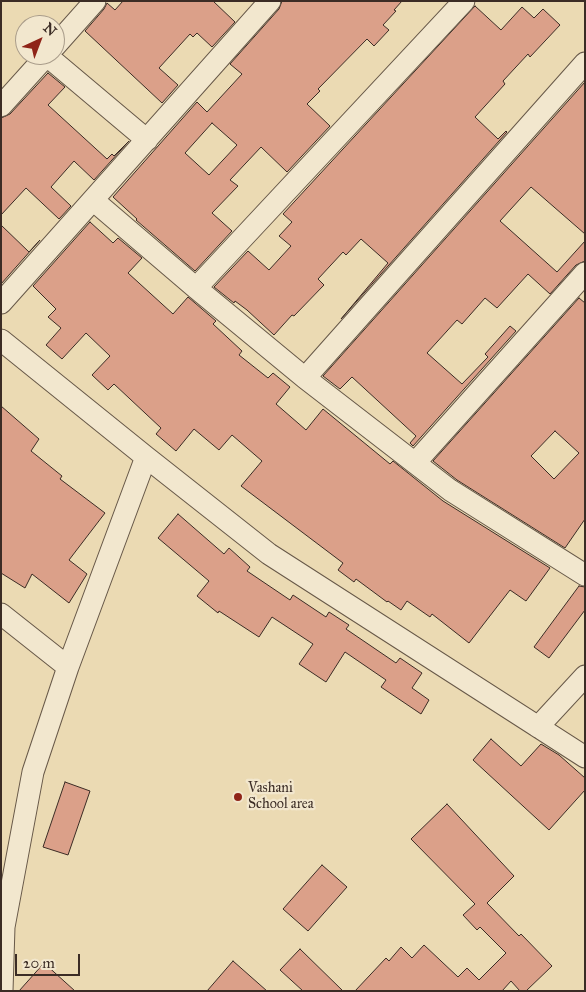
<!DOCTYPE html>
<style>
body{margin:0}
#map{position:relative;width:586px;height:992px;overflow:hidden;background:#ebdab3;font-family:"IM FELL Great Primer",serif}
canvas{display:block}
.frame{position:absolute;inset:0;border:2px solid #3b2c25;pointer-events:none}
.north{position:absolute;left:15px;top:15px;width:50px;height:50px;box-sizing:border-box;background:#f2e7ce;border:1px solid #a99c8a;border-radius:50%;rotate:43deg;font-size:14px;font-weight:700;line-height:20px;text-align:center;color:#3b2c25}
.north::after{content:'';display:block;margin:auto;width:18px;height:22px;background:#8f2418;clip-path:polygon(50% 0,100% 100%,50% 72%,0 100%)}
.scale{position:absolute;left:15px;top:954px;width:65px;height:22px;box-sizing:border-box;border:2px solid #3b2c25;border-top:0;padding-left:6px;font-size:15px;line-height:18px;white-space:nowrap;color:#3b2c25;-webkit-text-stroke:4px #f2e7ce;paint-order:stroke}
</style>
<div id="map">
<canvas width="586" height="992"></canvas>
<div class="frame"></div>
<div class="north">N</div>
<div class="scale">20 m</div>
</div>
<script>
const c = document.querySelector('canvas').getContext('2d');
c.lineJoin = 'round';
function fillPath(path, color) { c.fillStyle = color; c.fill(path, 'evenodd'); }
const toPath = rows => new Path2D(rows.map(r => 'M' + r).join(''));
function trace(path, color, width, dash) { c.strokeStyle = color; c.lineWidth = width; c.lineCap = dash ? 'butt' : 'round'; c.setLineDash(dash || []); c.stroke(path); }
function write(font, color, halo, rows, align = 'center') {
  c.font = font + ' "IM FELL Great Primer",serif'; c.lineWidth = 4.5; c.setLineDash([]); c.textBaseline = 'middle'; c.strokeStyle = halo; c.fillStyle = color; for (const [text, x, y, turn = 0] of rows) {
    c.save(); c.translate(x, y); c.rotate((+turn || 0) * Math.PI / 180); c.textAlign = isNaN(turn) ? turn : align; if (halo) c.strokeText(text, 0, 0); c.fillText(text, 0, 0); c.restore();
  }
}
const building = toPath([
 [123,1,213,1,235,22,212,47,197,33,193,37,190,34,159,68,178,85,162,103,85,31,104,9,107,3,115,10,123,1],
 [282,1,402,1,394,10,396,11,383,25,389,30,374,46,367,39,318,89,320,91,307,104,330,126,287,172,261,147,230,180,238,186,212,213,232,231,195,271,136,220,137,219,113,197,197,102,207,112,242,74,230,64,279,9,282,1],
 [212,123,237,145,209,175,185,153,212,123],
 [475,6,501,30,522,7,534,18,543,9,560,25,530,57,528,54,503,81,505,84,475,117,498,139,506,131,507,132,341,319,388,263,361,239,346,255,343,252,318,279,324,285,294,316,292,315,274,335,247,310,235,301,234,303,214,287,248,251,269,270,291,246,279,236,292,222,283,214,475,6],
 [48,73,65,87,48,105,107,159,112,154,114,156,129,141,94,180,74,161,51,187,71,206,59,219,26,188,1,215,1,118,10,114,48,73],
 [585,82,585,234,531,187,500,221,557,272,585,241,585,261,576,265,550,294,528,274,497,308,485,298,462,324,457,320,427,353,462,384,488,357,485,354,510,326,516,331,413,446,410,443,416,436,352,377,340,389,323,376,585,82],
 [90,222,113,243,118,238,142,258,128,273,173,314,188,297,216,321,213,324,242,351,239,355,268,378,273,373,290,387,276,404,306,430,323,409,390,464,393,461,443,501,550,568,526,601,510,590,469,643,432,614,430,617,407,601,401,610,388,601,387,602,356,579,354,582,338,570,343,563,241,486,262,461,232,435,219,450,194,429,176,451,156,434,161,428,114,384,108,390,92,375,110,356,86,333,62,359,46,345,61,328,48,317,56,309,33,286,90,222],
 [1,225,29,252,40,240,1,284,1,225],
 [579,298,585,303,585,519,565,548,457,480,433,461,579,298],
 [555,431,579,453,554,479,531,456,555,431],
 [1,406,39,439,31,451,62,476,60,479,105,513,69,560,87,574,69,603,32,574,25,588,1,573,1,406],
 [178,514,224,554,229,548,250,567,247,571,290,600,293,595,326,617,329,612,349,625,346,629,396,663,400,658,422,673,412,688,429,700,421,714,381,687,386,680,345,652,326,682,299,664,313,644,272,617,259,637,219,611,218,613,197,596,209,581,158,538,178,514],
 [579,586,585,587,585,610,549,658,534,647,579,586],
 [491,739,521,766,541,744,559,755,585,778,585,790,549,830,473,760,491,739],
 [65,782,90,791,68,855,43,847,65,782],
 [447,804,514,876,487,903,519,936,521,934,552,966,526,991,520,991,511,981,502,991,355,991,386,958,389,961,401,947,412,958,424,945,458,977,467,968,479,980,506,953,480,927,477,930,463,915,475,904,411,839,447,804],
 [322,865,347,887,308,931,283,909,322,865],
 [300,949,343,991,303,991,280,970,300,949],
 [233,961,267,991,207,991,233,961],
 [44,963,75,991,19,991,44,963]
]);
fillPath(building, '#dba089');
trace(building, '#3b2c25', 1);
const street = toPath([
 [55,46,95,1],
 [46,55,147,140],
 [1,106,47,55],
 [93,200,196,288,305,378,415,463,450,490,585,575],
 [196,288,464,1],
 [1,303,270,1],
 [1,340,146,457,269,554,585,757],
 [305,378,585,63],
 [415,463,585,273],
 [1,614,68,667,33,772,4,927,2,991],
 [68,667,146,457],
 [538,727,585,676]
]);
trace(street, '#675848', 23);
trace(street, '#f2e7ce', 21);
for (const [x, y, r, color] of [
 [238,797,5,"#8f2418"]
]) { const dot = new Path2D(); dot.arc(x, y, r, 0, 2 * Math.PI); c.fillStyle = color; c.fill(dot); trace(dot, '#f2e7ce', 2); }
write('14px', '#3b2c25', '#f2e7ce', [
 ["Vashani",248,789],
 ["School area",248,805]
], 'left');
</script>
